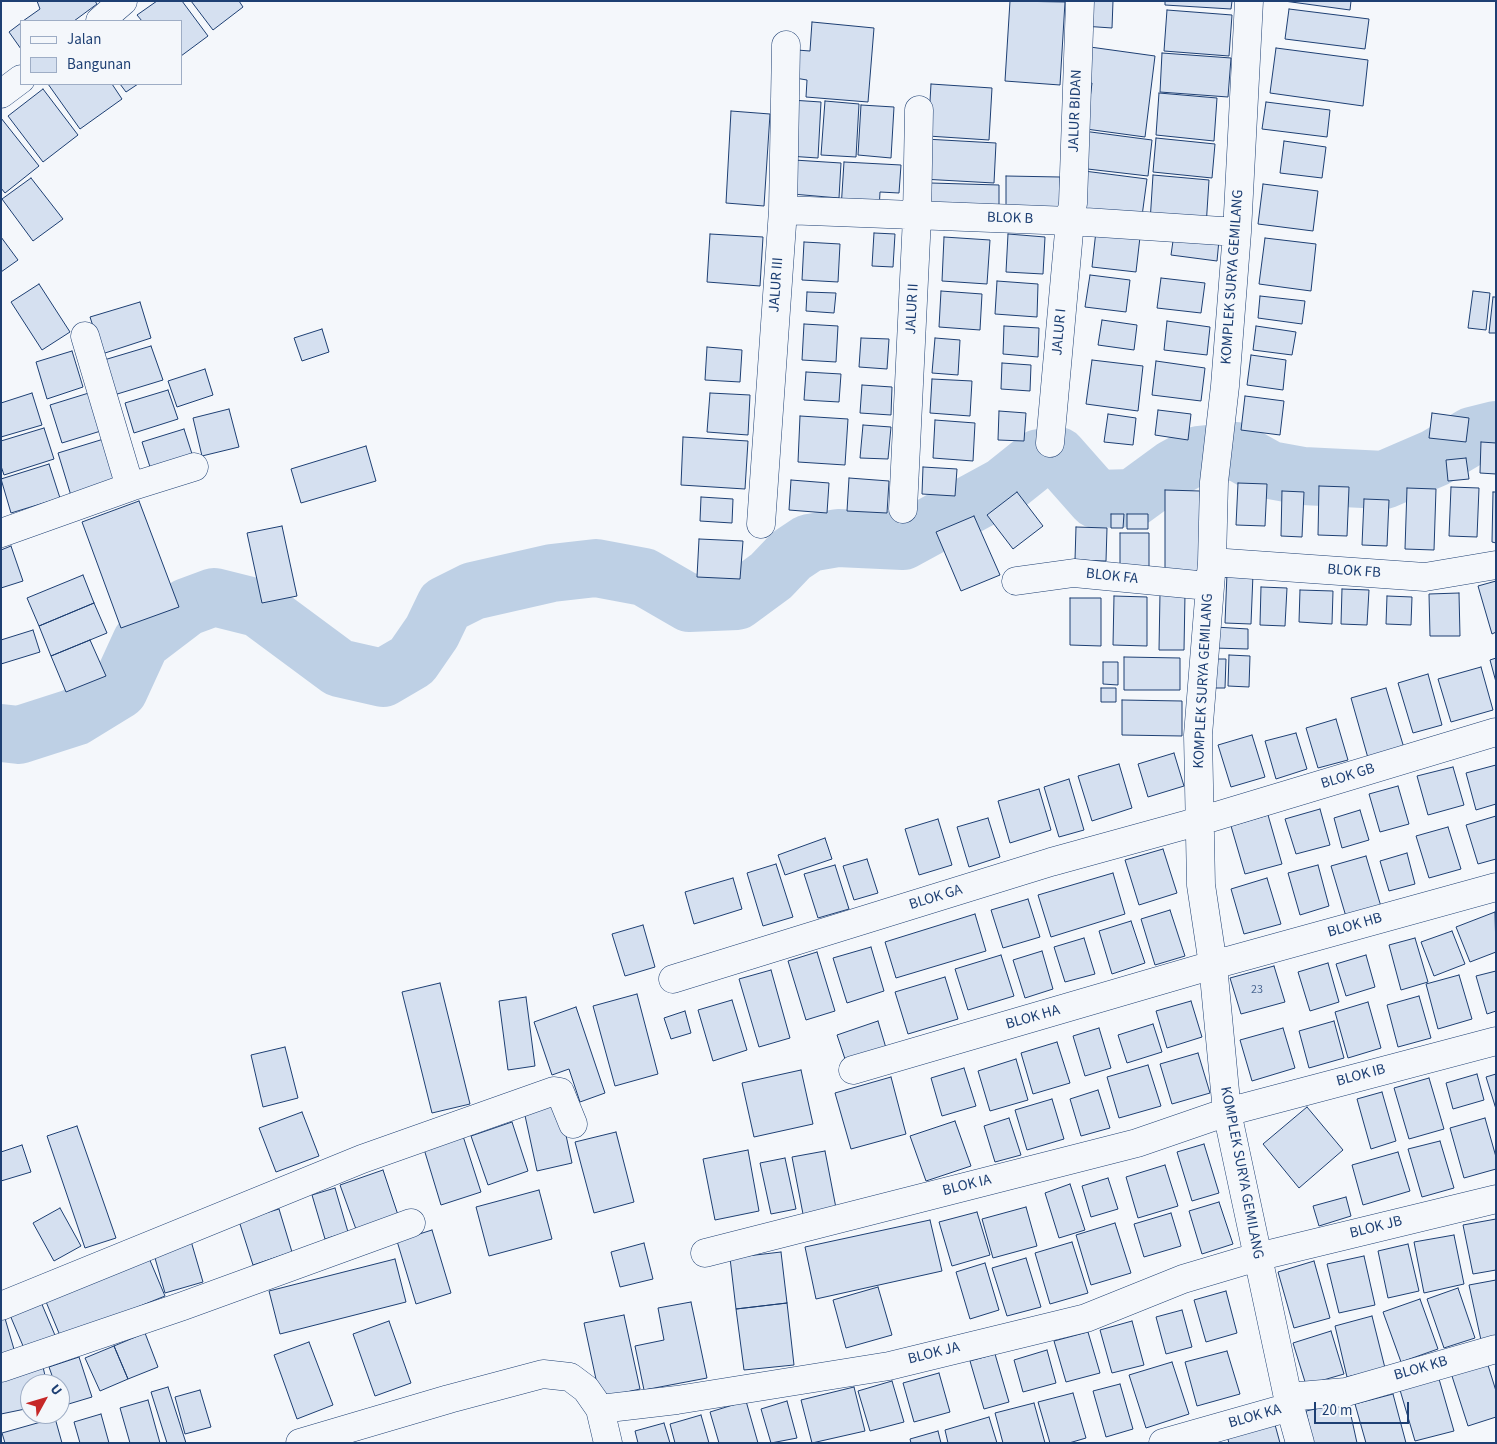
<!DOCTYPE html>
<style>
body{margin:0}
#map{position:relative;width:1497px;height:1444px;overflow:hidden;background:#f4f7fb;font-family:"Source Sans 3",sans-serif}
canvas{display:block}
.frame{position:absolute;inset:0;border:2px solid #1d3f73;pointer-events:none}
.legend{position:absolute;left:20px;top:20px;width:162px;height:65px;box-sizing:border-box;background:#f4f7fb;border:1px solid #9eadc5;margin:0;padding:6px 9px;list-style:none;font-size:15px;color:#1d3f73}
.legend li{display:flex;align-items:center;gap:10px;height:25px}
.legend b{width:25px;border:1px solid #9eadc5}
.north{position:absolute;left:20px;top:1374px;width:50px;height:50px;box-sizing:border-box;background:#f4f7fb;border:1px solid #9eadc5;border-radius:50%;rotate:51deg;font-size:14px;font-weight:700;line-height:20px;text-align:center;color:#1d3f73}
.north::after{content:'';display:block;margin:auto;width:18px;height:22px;background:#c62828;clip-path:polygon(50% 0,100% 100%,50% 72%,0 100%)}
.scale{position:absolute;left:1314px;top:1402px;width:95px;height:22px;box-sizing:border-box;border:2px solid #1d3f73;border-top:0;padding-left:6px;font-size:15px;line-height:18px;white-space:nowrap;color:#1d3f73;-webkit-text-stroke:4px #f4f7fb;paint-order:stroke}
</style>
<div id="map">
<canvas width="1497" height="1444"></canvas>
<div class="frame"></div>
<ul class="legend">
<li><b style="height:6px;background:#f4f7fb"></b>Jalan</li>
<li><b style="height:14px;background:#d5e0f0"></b>Bangunan</li>
</ul>
<div class="north">U</div>
<div class="scale">20 m</div>
</div>
<script>
const c = document.querySelector('canvas').getContext('2d');
c.lineJoin = 'round';
const toPath = rows => new Path2D(rows.map(r => 'M' + r).join(''));
function trace(path, color, width, dash) { c.strokeStyle = color; c.lineWidth = width; c.lineCap = dash ? 'butt' : 'round'; c.setLineDash(dash || []); c.stroke(path); }
function fillPath(path, color) { c.fillStyle = color; c.fill(path, 'evenodd'); }
function write(font, color, halo, rows, align = 'center') {
  c.font = font + ' "Source Sans 3",sans-serif'; c.lineWidth = 4; c.setLineDash([]); c.textBaseline = 'middle'; c.strokeStyle = halo; c.fillStyle = color; for (const [text, x, y, turn = 0] of rows) {
    c.save(); c.translate(x, y); c.rotate((+turn || 0) * Math.PI / 180); c.textAlign = isNaN(turn) ? turn : align; if (halo) c.strokeText(text, 0, 0); c.fillText(text, 0, 0); c.restore();
  }
}
trace(toPath([
 [1,733,19,735,75,717,119,690,141,642,187,607,214,597,258,608,339,668,383,678,412,661,432,632,445,605,473,591,552,573,596,568,644,577,689,603,737,601,771,576,791,555,809,543,838,538,903,541,1004,486,1039,458,1058,456,1096,499,1133,498,1174,468,1198,455,1236,451,1270,470,1303,476,1384,480,1435,458,1472,436,1496,430]
]), '#bed0e5', 58);
const building = toPath([
 [37,1,95,1,97,4,74,21,23,21,40,9,37,1],
 [157,1,182,1,208,36,181,56,181,21,142,21,137,15,157,1],
 [191,1,239,1,243,7,213,30,191,1],
 [1010,1,1065,2,1060,85,1005,81,1010,1],
 [1084,1,1113,1,1112,28,1083,26,1084,1],
 [1165,1,1232,1,1231,9,1165,5,1165,1],
 [1284,1,1351,1,1350,10,1284,1],
 [1289,9,1369,19,1365,49,1285,39,1289,9],
 [1167,10,1232,15,1229,56,1164,51,1167,10],
 [812,22,874,28,868,102,806,97,807,80,795,78,797,50,810,51,812,22],
 [21,23,21,49,9,32,21,23],
 [1090,47,1155,56,1145,137,1086,129,1092,83,1086,83,1090,47],
 [1276,48,1368,60,1363,106,1270,93,1276,48],
 [1162,53,1231,58,1228,97,1160,92,1162,53],
 [48,84,112,84,122,99,80,129,48,84],
 [120,84,138,84,126,92,120,84],
 [931,84,992,88,989,140,928,136,931,84],
 [43,89,78,135,43,162,8,116,43,89],
 [1159,93,1217,98,1214,141,1156,135,1159,93],
 [791,100,821,102,818,158,788,156,791,100],
 [825,101,859,104,856,157,821,155,825,101],
 [1266,102,1330,110,1327,137,1262,129,1266,102],
 [861,105,894,107,891,158,858,155,861,105],
 [731,111,770,114,764,206,726,203,731,111],
 [1,118,39,166,5,193,1,188,1,118],
 [1083,131,1152,140,1148,176,1079,168,1083,131],
 [1156,138,1215,144,1212,178,1153,172,1156,138],
 [925,139,996,143,994,183,922,179,925,139],
 [1284,141,1326,147,1322,178,1280,173,1284,141],
 [794,160,841,163,839,198,792,194,794,160],
 [844,162,901,165,899,193,880,192,879,211,841,209,844,162],
 [1084,171,1147,179,1142,216,1080,208,1084,171],
 [1153,175,1209,180,1206,227,1150,222,1153,175],
 [1006,176,1060,177,1060,210,1006,209,1006,176],
 [31,178,63,219,33,241,2,199,31,178],
 [931,183,999,185,999,215,930,214,931,183],
 [1263,184,1318,191,1313,231,1258,224,1263,184],
 [1096,231,1140,237,1136,272,1092,267,1096,231],
 [874,233,895,234,893,267,872,266,874,233],
 [710,234,763,237,760,286,707,282,710,234],
 [1008,234,1045,237,1043,274,1006,272,1008,234],
 [1174,234,1219,240,1217,261,1171,255,1174,234],
 [1,237,18,260,1,272,1,237],
 [944,237,990,240,987,284,942,281,944,237],
 [1265,238,1316,244,1311,291,1259,284,1265,238],
 [804,242,840,244,838,282,802,280,804,242],
 [1090,275,1130,280,1126,312,1085,307,1090,275],
 [1161,278,1205,283,1201,313,1157,308,1161,278],
 [997,281,1038,284,1037,317,995,314,997,281],
 [39,284,70,332,42,350,11,302,39,284],
 [941,291,982,294,980,330,939,327,941,291],
 [1473,291,1490,293,1486,330,1468,328,1473,291],
 [807,292,836,293,834,313,806,311,807,292],
 [1260,296,1305,301,1302,324,1258,318,1260,296],
 [1493,297,1496,297,1496,333,1489,333,1493,297],
 [140,302,151,338,102,354,90,317,140,302],
 [1102,320,1137,325,1134,350,1098,345,1102,320],
 [1167,321,1210,327,1207,355,1164,350,1167,321],
 [804,324,838,326,836,362,802,360,804,324],
 [1004,326,1039,328,1038,357,1003,354,1004,326],
 [1256,326,1296,332,1292,355,1253,350,1256,326],
 [322,329,329,352,302,361,294,338,322,329],
 [861,338,889,339,887,369,859,367,861,338],
 [935,338,960,340,958,375,932,373,935,338],
 [151,346,163,380,114,395,104,360,151,346],
 [707,347,742,350,740,382,705,380,707,347],
 [72,351,83,387,47,399,36,362,72,351],
 [1251,355,1286,360,1283,390,1247,385,1251,355],
 [1092,360,1143,366,1138,411,1086,404,1092,360],
 [1156,361,1205,368,1201,401,1152,395,1156,361],
 [1002,363,1031,365,1030,391,1001,389,1002,363],
 [205,369,213,395,177,407,168,381,205,369],
 [806,372,841,374,839,402,804,400,806,372],
 [932,379,972,381,970,416,930,413,932,379],
 [862,385,892,387,891,415,860,413,862,385],
 [168,390,178,419,134,433,125,403,168,390],
 [92,392,104,430,62,443,50,405,92,392],
 [32,393,42,425,1,437,1,403,32,393],
 [710,393,750,395,748,435,707,432,710,393],
 [1245,396,1284,401,1280,435,1241,430,1245,396],
 [229,409,239,447,202,456,193,418,229,409],
 [1158,410,1191,414,1188,440,1155,435,1158,410],
 [999,411,1026,413,1024,441,998,440,999,411],
 [1432,413,1469,418,1466,442,1429,438,1432,413],
 [1108,414,1136,418,1133,445,1104,442,1108,414],
 [800,416,848,419,845,465,798,462,800,416],
 [935,420,975,423,973,461,933,458,935,420],
 [863,425,891,427,888,459,860,458,863,425],
 [44,428,54,459,4,475,1,466,1,441,44,428],
 [184,429,193,457,151,470,142,442,184,429],
 [683,437,748,441,745,489,681,485,683,437],
 [107,438,121,484,72,499,58,453,107,438],
 [1481,442,1496,443,1496,474,1480,473,1481,442],
 [366,446,376,481,301,503,291,469,366,446],
 [1466,458,1469,479,1448,481,1446,460,1466,458],
 [49,464,60,498,11,513,1,479,49,464],
 [923,467,957,469,955,496,922,494,923,467],
 [849,478,889,481,887,513,847,511,849,478],
 [791,480,829,483,827,513,789,510,791,480],
 [1238,483,1267,484,1265,526,1236,525,1238,483],
 [1319,486,1349,487,1347,536,1318,535,1319,486],
 [1451,487,1479,488,1477,537,1449,536,1451,487],
 [1407,488,1436,489,1434,550,1405,549,1407,488],
 [1165,490,1200,491,1200,571,1165,571,1165,490],
 [1282,491,1304,492,1302,537,1281,536,1282,491],
 [1017,492,1043,526,1013,549,987,515,1017,492],
 [1493,492,1496,492,1496,543,1492,542,1493,492],
 [701,497,733,499,732,523,700,521,701,497],
 [1364,499,1389,500,1387,546,1362,545,1364,499],
 [139,501,179,607,121,628,82,522,139,501],
 [1111,514,1124,514,1123,528,1111,528,1111,514],
 [1127,514,1148,514,1148,529,1127,529,1127,514],
 [974,516,1000,575,961,591,936,532,974,516],
 [282,526,297,596,262,603,247,533,282,526],
 [1076,527,1107,528,1106,561,1075,560,1076,527],
 [1120,533,1149,533,1149,573,1120,573,1120,533],
 [699,539,743,541,740,579,697,577,699,539],
 [11,546,23,581,1,588,1,550,11,546],
 [1227,573,1253,574,1251,624,1225,623,1227,573],
 [83,575,94,603,39,626,27,598,83,575],
 [1496,581,1496,632,1492,634,1478,586,1496,581],
 [1261,587,1287,588,1285,626,1260,625,1261,587],
 [1342,589,1369,590,1367,625,1341,624,1342,589],
 [1300,590,1333,591,1332,624,1299,622,1300,590],
 [1160,593,1185,594,1184,650,1159,650,1160,593],
 [1459,593,1460,636,1430,636,1429,594,1459,593],
 [1114,596,1147,597,1147,646,1113,645,1114,596],
 [1387,596,1412,597,1411,625,1386,624,1387,596],
 [1070,598,1101,598,1101,646,1070,645,1070,598],
 [94,603,107,633,51,656,39,626,94,603],
 [1215,627,1248,629,1248,649,1214,648,1215,627],
 [33,630,40,652,1,664,1,640,33,630],
 [90,640,106,676,66,692,51,656,90,640],
 [1229,655,1250,656,1249,687,1228,686,1229,655],
 [1124,657,1180,658,1180,690,1124,690,1124,657],
 [1496,658,1496,682,1490,660,1496,658],
 [1212,659,1226,659,1225,688,1211,688,1212,659],
 [1103,662,1118,662,1118,685,1103,684,1103,662],
 [1481,667,1493,710,1451,722,1438,679,1481,667],
 [1428,674,1442,725,1413,733,1398,683,1428,674],
 [1101,688,1116,688,1116,702,1101,702,1101,688],
 [1386,688,1404,748,1368,758,1351,698,1386,688],
 [1122,700,1182,701,1182,736,1122,735,1122,700],
 [1336,719,1348,760,1318,768,1306,728,1336,719],
 [1296,733,1307,769,1276,779,1265,741,1296,733],
 [1252,735,1265,777,1231,787,1218,745,1252,735],
 [1174,753,1184,786,1148,797,1138,764,1174,753],
 [1119,764,1132,808,1092,821,1078,776,1119,764],
 [1496,765,1496,804,1476,810,1466,773,1496,765],
 [1453,767,1464,805,1428,815,1417,776,1453,767],
 [1069,779,1084,830,1059,837,1044,787,1069,779],
 [1398,786,1409,824,1380,832,1369,794,1398,786],
 [1039,789,1051,830,1010,843,998,801,1039,789],
 [1320,809,1330,845,1296,854,1285,819,1320,809],
 [1360,810,1369,840,1342,848,1334,818,1360,810],
 [1268,815,1282,864,1245,874,1231,826,1268,815],
 [1496,816,1496,859,1478,864,1466,825,1496,816],
 [988,818,1000,857,969,867,957,827,988,818],
 [938,819,952,865,919,875,905,829,938,819],
 [1448,827,1461,869,1429,878,1416,836,1448,827],
 [825,838,832,859,785,875,778,855,825,838],
 [1163,849,1177,893,1139,905,1125,860,1163,849],
 [1407,853,1415,884,1389,891,1380,861,1407,853],
 [1366,856,1382,910,1347,920,1331,866,1366,856],
 [867,859,878,893,854,900,843,866,867,859],
 [776,864,793,917,763,926,747,873,776,864],
 [835,865,849,909,818,918,804,874,835,865],
 [1318,865,1329,906,1300,915,1288,873,1318,865],
 [1113,873,1125,914,1051,937,1038,895,1113,873],
 [733,878,742,909,694,924,685,892,733,878],
 [1267,878,1281,924,1244,934,1231,889,1267,878],
 [1028,899,1040,937,1003,948,991,910,1028,899],
 [1170,910,1185,956,1155,965,1141,919,1170,910],
 [1495,912,1496,952,1470,962,1456,927,1495,912],
 [975,914,986,951,896,978,885,942,975,914],
 [1131,921,1145,963,1112,974,1099,931,1131,921],
 [643,925,655,967,625,976,612,934,643,925],
 [1452,931,1465,964,1434,976,1421,942,1452,931],
 [1084,938,1095,974,1065,982,1054,947,1084,938],
 [1415,938,1428,982,1401,990,1389,945,1415,938],
 [871,947,884,991,847,1003,833,958,871,947],
 [1042,951,1053,989,1025,998,1013,960,1042,951],
 [817,952,835,1011,806,1020,788,961,817,952],
 [1001,955,1014,996,968,1010,955,969,1001,955],
 [1366,955,1375,987,1346,996,1336,964,1366,955],
 [1328,963,1339,1002,1310,1011,1298,972,1328,963],
 [1274,966,1285,1002,1241,1014,1230,978,1274,966],
 [771,970,790,1038,759,1047,739,979,771,970],
 [1496,971,1496,1011,1487,1014,1476,976,1496,971],
 [1459,975,1472,1019,1438,1029,1426,984,1459,975],
 [945,977,958,1019,908,1034,895,992,945,977],
 [440,983,470,1104,432,1113,402,992,440,983],
 [637,994,658,1074,615,1086,593,1006,637,994],
 [1419,996,1431,1038,1398,1047,1387,1005,1419,996],
 [526,997,535,1066,508,1070,499,1001,526,997],
 [732,1000,747,1050,713,1061,698,1010,732,1000],
 [1191,1001,1202,1037,1167,1048,1156,1011,1191,1001],
 [1368,1002,1381,1048,1348,1058,1335,1012,1368,1002],
 [576,1007,605,1093,580,1102,569,1069,552,1075,534,1022,576,1007],
 [685,1011,691,1033,671,1039,664,1018,685,1011],
 [878,1021,886,1048,846,1062,837,1035,878,1021],
 [1334,1021,1344,1058,1309,1068,1299,1031,1334,1021],
 [1153,1024,1162,1052,1127,1063,1118,1035,1153,1024],
 [1099,1028,1111,1068,1085,1076,1073,1036,1099,1028],
 [1283,1028,1295,1068,1252,1081,1240,1040,1283,1028],
 [1057,1042,1070,1083,1033,1094,1021,1053,1057,1042],
 [285,1047,298,1098,263,1107,251,1055,285,1047],
 [1198,1053,1210,1093,1172,1104,1160,1064,1198,1053],
 [1016,1059,1028,1100,990,1111,978,1071,1016,1059],
 [1148,1065,1161,1106,1119,1118,1107,1077,1148,1065],
 [964,1068,976,1106,942,1116,931,1078,964,1068],
 [801,1070,813,1124,754,1137,742,1083,801,1070],
 [1477,1074,1484,1100,1453,1109,1446,1083,1477,1074],
 [1496,1074,1496,1109,1486,1077,1496,1074],
 [891,1077,906,1134,851,1149,835,1093,891,1077],
 [1429,1078,1444,1129,1409,1139,1394,1088,1429,1078],
 [1098,1090,1110,1128,1081,1136,1070,1099,1098,1090],
 [1382,1092,1396,1141,1371,1149,1357,1099,1382,1092],
 [1052,1099,1064,1139,1027,1150,1015,1110,1052,1099],
 [559,1103,572,1163,537,1171,524,1111,559,1103],
 [1307,1107,1343,1150,1299,1188,1263,1144,1307,1107],
 [302,1112,319,1156,276,1172,259,1128,302,1112],
 [1009,1118,1021,1155,995,1162,984,1126,1009,1118],
 [1485,1118,1496,1157,1496,1169,1464,1178,1450,1128,1485,1118],
 [955,1121,971,1166,926,1181,910,1136,955,1121],
 [512,1122,528,1171,488,1185,471,1136,512,1122],
 [77,1126,116,1238,85,1248,47,1136,77,1126],
 [616,1132,634,1202,594,1213,575,1142,616,1132],
 [463,1136,481,1192,441,1205,424,1149,463,1136],
 [1440,1141,1454,1188,1422,1197,1408,1149,1440,1141],
 [1204,1144,1219,1193,1192,1201,1177,1152,1204,1144],
 [22,1145,31,1172,1,1181,1,1152,22,1145],
 [748,1150,759,1211,715,1220,703,1159,748,1150],
 [825,1151,836,1208,803,1214,792,1157,825,1151],
 [1398,1152,1410,1191,1363,1205,1352,1165,1398,1152],
 [785,1158,796,1209,771,1214,760,1163,785,1158],
 [1165,1165,1178,1206,1138,1218,1126,1177,1165,1165],
 [383,1170,399,1218,357,1232,340,1185,383,1170],
 [1108,1178,1118,1209,1091,1217,1082,1186,1108,1178],
 [1070,1184,1085,1230,1059,1238,1045,1193,1070,1184],
 [335,1188,348,1232,325,1239,312,1195,335,1188],
 [539,1190,552,1239,489,1256,476,1207,539,1190],
 [1346,1197,1351,1216,1319,1226,1313,1206,1346,1197],
 [1219,1202,1233,1244,1202,1254,1189,1211,1219,1202],
 [1026,1207,1037,1246,993,1258,982,1219,1026,1207],
 [60,1208,81,1246,54,1261,33,1223,60,1208],
 [279,1209,292,1252,253,1265,239,1221,279,1209],
 [977,1212,990,1255,952,1266,939,1222,977,1212],
 [1171,1213,1181,1246,1144,1257,1134,1224,1171,1213],
 [1496,1219,1496,1270,1473,1274,1463,1225,1496,1219],
 [930,1220,942,1271,816,1299,805,1247,930,1220],
 [1115,1223,1131,1273,1091,1285,1076,1235,1115,1223],
 [432,1230,451,1293,416,1304,397,1241,432,1230],
 [1454,1235,1464,1284,1424,1293,1414,1242,1454,1235],
 [191,1241,203,1282,165,1293,153,1251,191,1241],
 [1072,1242,1088,1293,1050,1304,1035,1253,1072,1242],
 [644,1243,653,1279,620,1287,611,1252,644,1243],
 [1408,1244,1419,1291,1388,1298,1378,1251,1408,1244],
 [146,1251,165,1296,61,1338,42,1292,146,1251],
 [781,1252,787,1303,736,1309,730,1258,781,1252],
 [1364,1256,1375,1305,1339,1313,1327,1264,1364,1256],
 [1026,1258,1041,1307,1007,1316,992,1268,1026,1258],
 [395,1259,406,1302,280,1334,269,1291,395,1259],
 [1314,1261,1330,1318,1294,1328,1278,1272,1314,1261],
 [985,1263,999,1310,970,1319,956,1272,985,1263],
 [1496,1280,1496,1337,1481,1340,1469,1285,1496,1280],
 [878,1287,892,1335,846,1348,833,1300,878,1287],
 [1458,1288,1475,1338,1444,1348,1427,1299,1458,1288],
 [1226,1291,1237,1333,1206,1342,1194,1300,1226,1291],
 [38,1295,57,1340,26,1353,7,1308,38,1295],
 [1420,1299,1438,1349,1401,1362,1383,1312,1420,1299],
 [691,1302,707,1378,644,1390,635,1346,664,1340,658,1308,691,1302],
 [787,1303,794,1365,744,1370,736,1309,787,1303],
 [1182,1310,1192,1347,1166,1354,1156,1317,1182,1310],
 [4,1315,16,1356,1,1361,1,1316,4,1315],
 [624,1315,640,1389,600,1398,584,1323,624,1315],
 [1372,1316,1385,1368,1347,1377,1335,1326,1372,1316],
 [389,1321,411,1383,375,1396,353,1334,389,1321],
 [1132,1321,1144,1365,1112,1373,1100,1330,1132,1321],
 [1331,1331,1344,1374,1306,1385,1293,1343,1331,1331],
 [1088,1332,1100,1373,1066,1382,1054,1341,1088,1332],
 [145,1333,158,1367,128,1379,114,1346,145,1333],
 [309,1342,333,1405,297,1419,274,1355,309,1342],
 [114,1346,128,1379,100,1391,85,1358,114,1346],
 [1047,1350,1056,1383,1023,1392,1014,1360,1047,1350],
 [1227,1351,1240,1394,1197,1406,1185,1362,1227,1351],
 [995,1354,1009,1402,984,1409,970,1361,995,1354],
 [79,1357,92,1397,62,1406,60,1384,55,1384,49,1367,79,1357],
 [1172,1362,1189,1414,1146,1428,1129,1375,1172,1362],
 [1487,1362,1496,1391,1496,1417,1468,1426,1451,1373,1487,1362],
 [43,1367,47,1384,30,1384,30,1408,1,1414,1,1376,43,1367],
 [939,1373,950,1412,914,1422,903,1383,939,1373],
 [1439,1379,1454,1431,1415,1441,1400,1390,1439,1379],
 [892,1381,904,1422,870,1431,858,1391,892,1381],
 [1120,1384,1133,1429,1106,1437,1093,1391,1120,1384],
 [168,1387,186,1443,167,1443,151,1392,168,1387],
 [854,1387,865,1431,812,1443,801,1400,854,1387],
 [200,1390,211,1427,185,1434,175,1397,200,1390],
 [1073,1393,1086,1438,1069,1443,1050,1443,1038,1402,1073,1393],
 [1393,1394,1406,1443,1366,1443,1355,1404,1393,1394],
 [148,1400,160,1443,130,1443,120,1408,148,1400],
 [746,1401,758,1443,719,1443,710,1412,746,1401],
 [787,1401,797,1438,771,1443,761,1409,787,1401],
 [1348,1402,1357,1443,1313,1443,1306,1411,1348,1402],
 [1034,1403,1045,1443,1003,1443,995,1413,1034,1403],
 [101,1414,109,1443,80,1443,74,1422,101,1414],
 [701,1415,709,1443,675,1443,670,1424,701,1415],
 [989,1417,997,1443,948,1443,945,1430,989,1417],
 [55,1418,62,1443,5,1443,2,1433,55,1418],
 [1274,1421,1280,1443,1229,1443,1226,1433,1274,1421],
 [664,1423,670,1443,638,1443,635,1431,664,1423],
 [938,1431,941,1443,911,1443,910,1439,938,1431]
]);
fillPath(building, '#d5e0f0');
trace(building, '#1d3f73', 1);
const street = toPath([
 [1249,1,1237,232,1225,386,1214,482,1212,562,1198,735,1201,885,1213,965,1227,1112,1290,1407,1300,1443],
 [100,21,123,1],
 [1,94,21,79],
 [783,210,1070,221,1237,232],
 [85,336,130,487],
 [1050,443,1070,221,1073,203,1080,1],
 [903,509,917,217,919,110],
 [761,524,783,210,786,45],
 [1,533,130,487,194,467],
 [1212,562,1425,577,1496,565],
 [1016,581,1074,573,1208,586],
 [673,979,1051,862,1200,821,1496,732],
 [853,1070,1213,965,1496,887],
 [705,1253,1137,1143,1227,1112,1496,1041],
 [1,1306,362,1159,554,1091,560,1092,573,1124],
 [1,1368,183,1306,411,1223],
 [1288,1397,1346,1392,1496,1349],
 [600,1409,677,1400,889,1366,1086,1318,1183,1279,1257,1257,1496,1199],
 [300,1443,449,1399,543,1374,570,1377,586,1389,600,1409,608,1443],
 [1163,1443,1290,1407]
]);
trace(street, '#1d3f73', 29);
trace(street, '#f4f7fb', 28);
write('12px', '#4b6792', null, [
 ["23",1257,990]
]);
write('15px', '#1d3f73', '#f4f7fb', [
 ["JALUR BIDAN",1076,111,-88],
 ["BLOK B",1010,219,2],
 ["KOMPLEK SURYA GEMILANG",1233,277,-86],
 ["JALUR III",777,285,-86],
 ["JALUR II",913,309,-87],
 ["JALUR I",1060,332,-85],
 ["BLOK FB",1354,572,4],
 ["BLOK FA",1112,577,6],
 ["KOMPLEK SURYA GEMILANG",1204,681,-87],
 ["BLOK GB",1348,777,-17],
 ["BLOK GA",936,898,-17],
 ["BLOK HB",1355,926,-16],
 ["BLOK HA",1033,1018,-16],
 ["BLOK IB",1361,1076,-15],
 ["KOMPLEK SURYA GEMILANG",1241,1173,79],
 ["BLOK IA",967,1186,-14],
 ["BLOK JB",1376,1228,-14],
 ["BLOK JA",934,1354,-14],
 ["BLOK KB",1421,1369,-16],
 ["BLOK KA",1255,1417,-16]
]);
</script>
